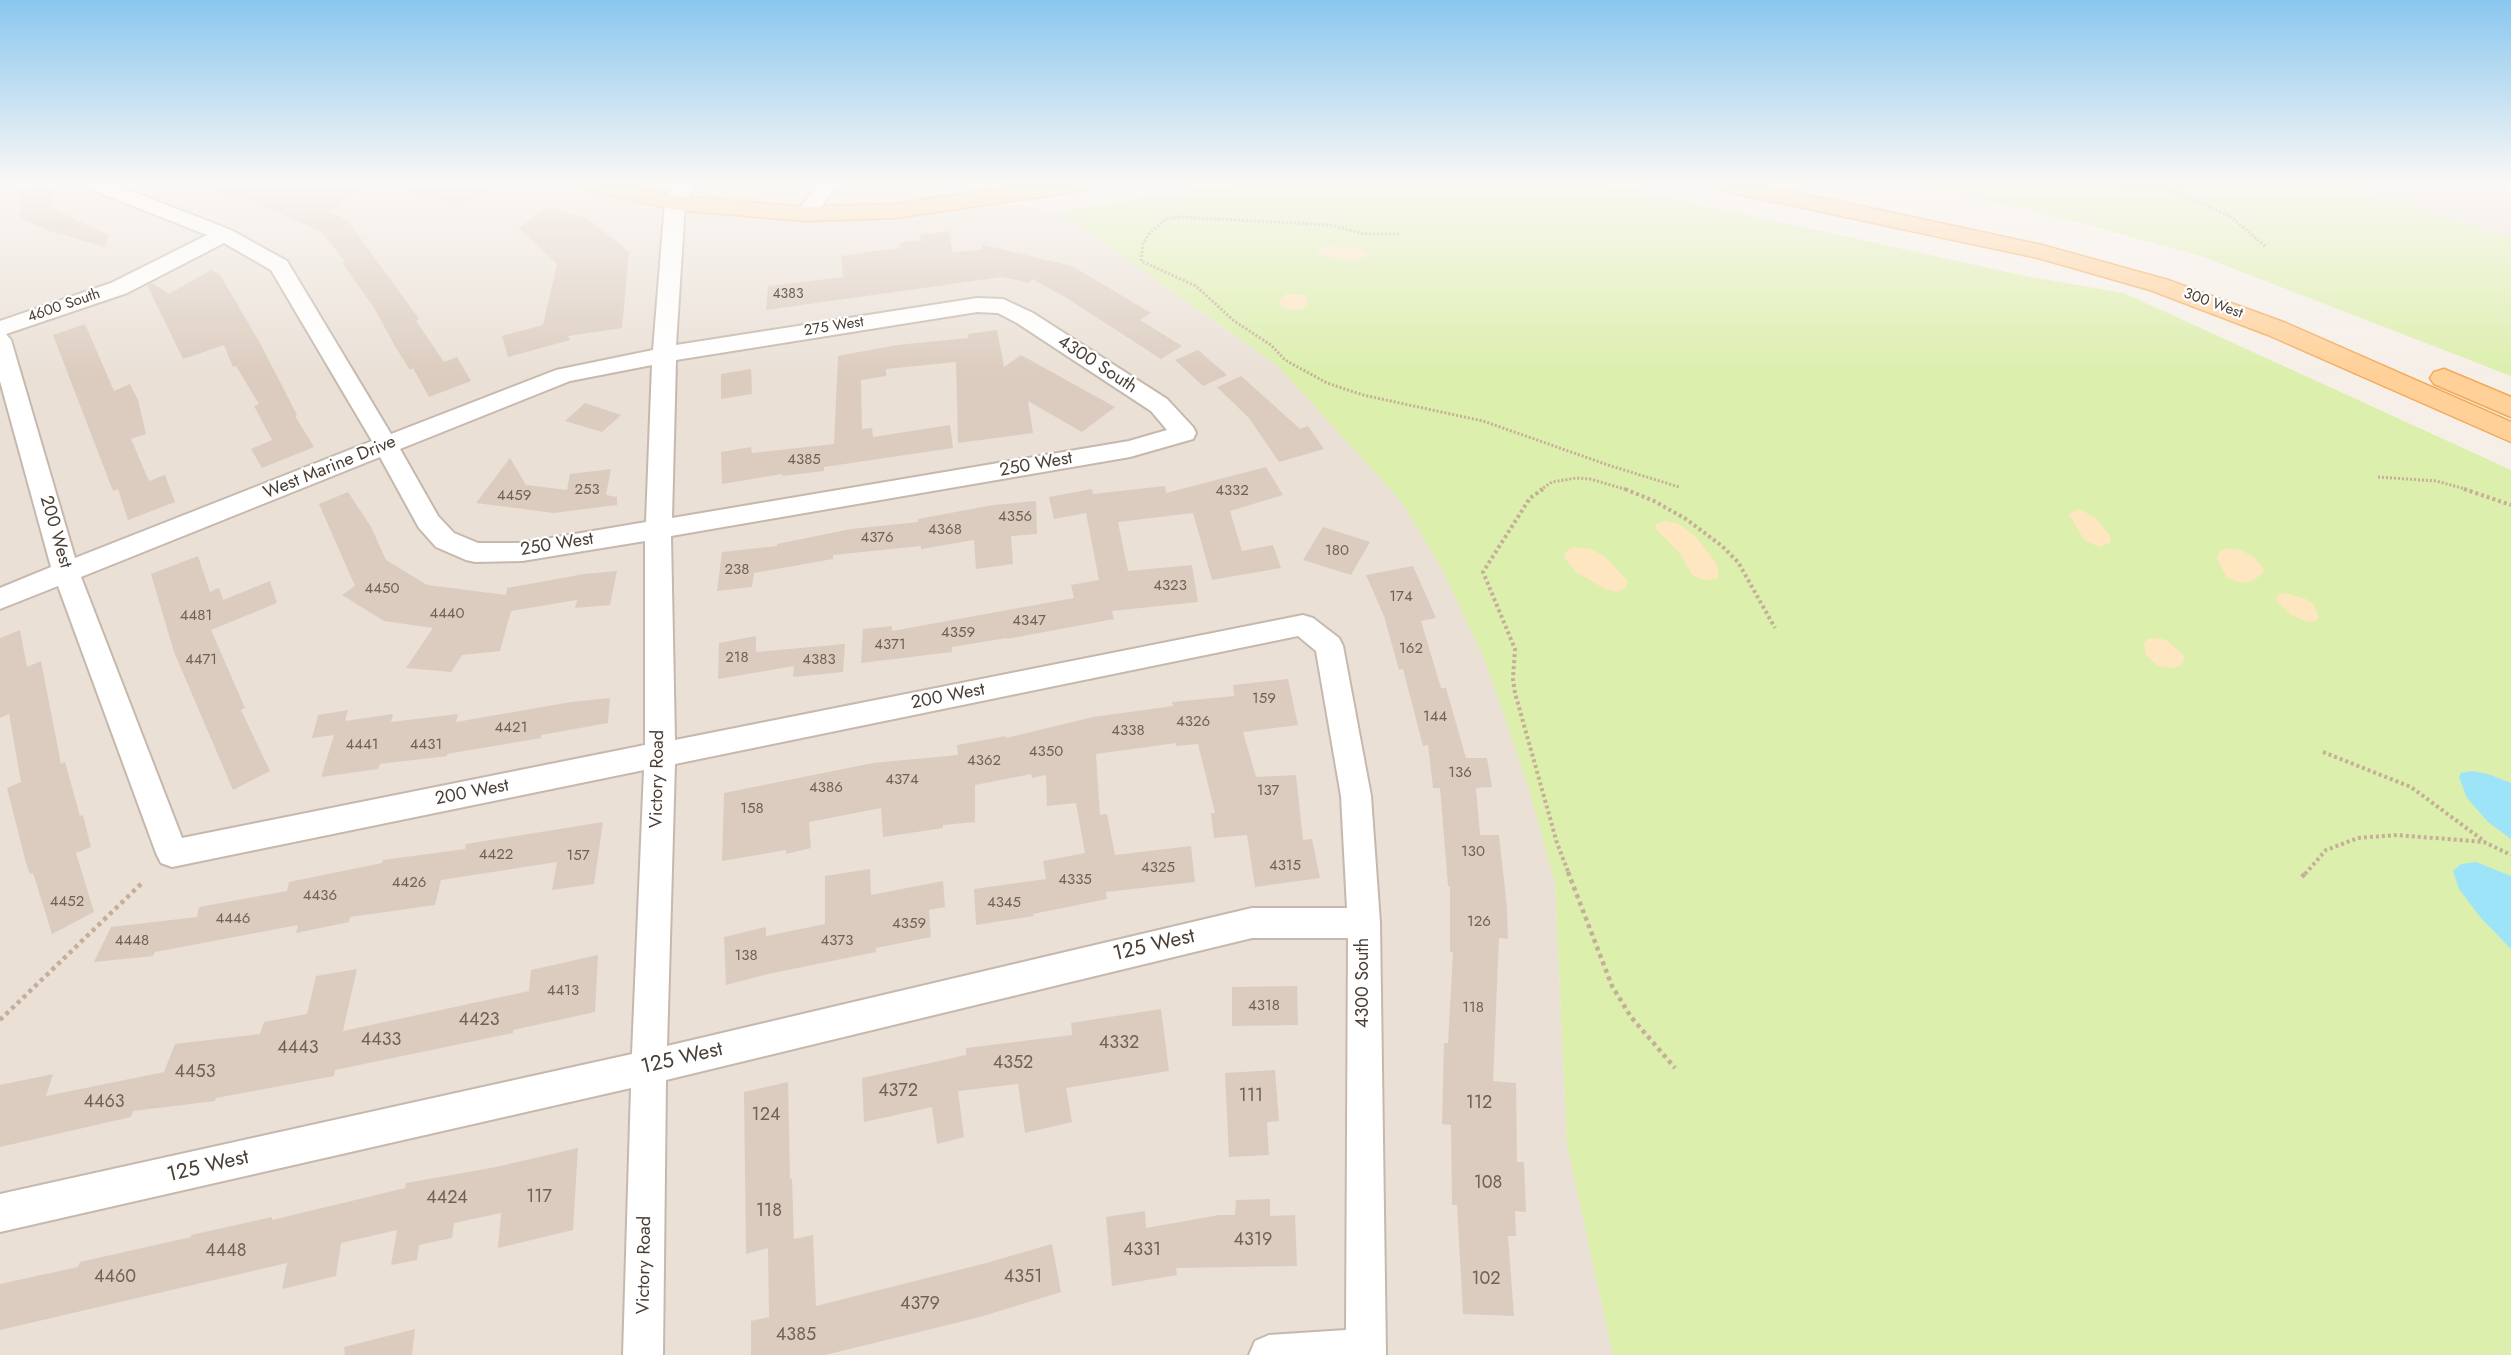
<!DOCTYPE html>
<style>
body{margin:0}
canvas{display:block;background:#f6efe8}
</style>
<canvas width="2511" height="1355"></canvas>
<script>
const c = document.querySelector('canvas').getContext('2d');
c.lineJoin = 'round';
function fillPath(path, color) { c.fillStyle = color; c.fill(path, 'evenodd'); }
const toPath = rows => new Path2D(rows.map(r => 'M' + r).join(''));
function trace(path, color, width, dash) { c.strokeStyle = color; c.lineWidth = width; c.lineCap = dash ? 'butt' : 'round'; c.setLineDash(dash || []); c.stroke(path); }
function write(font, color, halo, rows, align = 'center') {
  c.font = font + ' Jost,sans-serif'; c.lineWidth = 4.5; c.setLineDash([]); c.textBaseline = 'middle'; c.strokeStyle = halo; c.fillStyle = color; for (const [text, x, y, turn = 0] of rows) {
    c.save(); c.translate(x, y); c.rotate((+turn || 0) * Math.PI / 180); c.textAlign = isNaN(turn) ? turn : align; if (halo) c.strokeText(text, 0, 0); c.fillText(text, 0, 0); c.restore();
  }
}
fillPath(toPath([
 [0,184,698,184,695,191,898,201,1000,184,1023,184,950,196,1059,211,1278,366,1401,501,1442,569,1485,660,1528,786,1555,883,1567,1145,1613,1355,0,1355],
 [2345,184,2511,184,2511,238]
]), '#eae0d6');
fillPath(toPath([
 [699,184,1000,184,898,201,794,201,695,192]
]), '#fae2d1');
fillPath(toPath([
 [1242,184,1606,184,2030,277,2124,293,2511,470,2511,1355,1613,1355,1567,1145,1555,883,1528,786,1485,660,1442,569,1401,501,1278,366,1059,211],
 [1912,184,2345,184,2511,238,2511,376,2198,255,2065,219]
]), '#dcefad');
fillPath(toPath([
 [1327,245,1360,249,1369,255,1354,262,1319,254,1318,250],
 [1287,294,1301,294,1308,298,1307,305,1303,309,1295,310,1282,308,1279,300],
 [2079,509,2096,518,2110,536,2111,542,2099,547,2084,540,2069,514],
 [1665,521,1679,524,1697,538,1716,563,1719,573,1717,579,1703,580,1692,575,1681,555,1655,528,1656,524],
 [1573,547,1592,549,1606,558,1627,580,1627,587,1618,592,1607,590,1576,572,1565,559,1564,554],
 [2226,548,2243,551,2255,558,2264,570,2262,574,2252,581,2243,583,2227,578,2217,558,2220,551],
 [2285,593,2306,599,2314,605,2319,618,2315,621,2308,622,2291,615,2276,600,2278,595],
 [2157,638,2166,640,2183,654,2184,660,2180,666,2173,668,2158,666,2146,655,2144,643,2148,639]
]), '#fee6c1');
fillPath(toPath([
 [2472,771,2488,774,2511,783,2511,839,2488,822,2467,798,2459,777,2461,773],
 [2476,862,2511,876,2511,949,2481,918,2459,889,2453,871,2461,864]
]), '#9ee4f9');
fillPath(toPath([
 [45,184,51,184,51,208,109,235,105,247,49,231,20,218,21,190],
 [213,184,372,184,329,212,347,220,419,319,416,321,444,362,457,357,471,381,429,397,413,368,410,370,396,348,373,306,342,263,345,262,322,232,255,203,212,189],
 [401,184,497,184,460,208,400,188],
 [548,207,588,219,629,252,622,328,568,336,570,340,508,357,502,336,543,325,557,264,519,228],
 [949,231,953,253,982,249,983,245,1072,266,1151,313,1140,320,1182,346,1161,359,1065,297,1032,279,1029,283,1002,277,766,310,768,286,843,277,841,256,900,248,899,243,921,240,920,235],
 [211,270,220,275,260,343,297,415,295,416,314,447,262,468,251,449,272,440,254,406,259,404,236,366,233,367,224,345,183,359,147,285,152,283,169,294],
 [85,324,114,391,130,384,138,400,146,434,131,439,149,481,165,475,175,502,128,520,118,489,113,491,53,335],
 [997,330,1004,367,1021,355,1115,407,1082,432,1028,401,1033,433,958,443,956,362,886,369,886,376,861,380,862,429,872,428,873,437,950,425,953,448,824,467,824,471,782,476,782,474,722,484,721,452,751,447,752,453,834,444,838,356,897,345,968,338,968,334],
 [1198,350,1227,375,1203,386,1175,360],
 [751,369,752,394,721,399,721,374],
 [1241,376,1300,429,1308,426,1324,449,1279,462,1249,418,1217,387],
 [585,403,621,415,602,432,565,421],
 [510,458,526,485,567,490,570,474,611,469,606,495,617,497,617,505,554,513,476,503],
 [1266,467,1283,495,1230,511,1242,551,1273,545,1281,568,1212,580,1193,513,1118,522,1128,571,1192,565,1198,602,1112,611,1114,619,1007,639,1007,638,952,647,952,652,861,663,863,629,892,626,892,631,1074,598,1071,585,1099,580,1086,513,1054,519,1049,497,1092,489,1093,494,1165,486,1166,493],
 [348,492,371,527,386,560,427,585,506,595,507,588,584,574,617,571,610,605,575,608,577,600,511,611,500,651,462,655,451,672,406,668,433,628,384,621,342,595,355,586,319,504],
 [1036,501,1037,534,1011,536,1013,564,976,569,974,540,921,549,921,546,833,555,833,559,754,573,752,587,717,591,722,552,777,546,777,544,851,529,918,522,918,519,993,505],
 [1323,527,1370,542,1351,575,1303,560],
 [198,556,210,592,219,588,223,600,270,581,277,603,211,630,245,708,241,710,270,771,233,790,174,652,151,574],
 [1413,566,1436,618,1421,621,1441,688,1446,688,1466,758,1487,758,1492,787,1476,788,1480,835,1499,835,1507,908,1508,939,1499,938,1493,1081,1516,1083,1517,1162,1524,1162,1526,1212,1515,1211,1516,1236,1508,1236,1514,1316,1463,1314,1457,1205,1452,1205,1451,1125,1442,1124,1444,1043,1448,1043,1453,952,1450,952,1450,886,1448,886,1440,788,1433,788,1428,745,1423,746,1403,669,1399,670,1384,616,1366,575],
 [20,630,27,667,41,661,61,764,65,762,80,816,83,815,91,847,76,853,94,912,52,934,33,873,30,874,26,863,7,788,21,782,9,714,0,718,0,638],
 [756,636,756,652,845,644,843,672,793,677,794,666,718,679,719,643],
 [1288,679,1298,725,1243,732,1256,777,1296,775,1303,840,1312,839,1320,878,1255,887,1247,835,1214,838,1211,813,1215,813,1198,744,1176,746,1176,743,1096,754,1100,815,1107,814,1115,855,1191,846,1195,882,1106,892,1107,899,1033,914,1034,916,976,925,974,889,1046,879,1043,861,1085,853,1076,803,1047,806,1046,775,1032,778,1031,774,975,785,975,822,943,825,943,828,883,837,881,808,809,822,811,848,786,854,786,850,722,861,724,793,873,763,958,755,957,745,1006,736,1006,738,1093,717,1173,706,1172,702,1234,696,1233,685],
 [610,698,608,723,541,735,541,738,447,754,447,756,380,764,378,769,321,777,334,735,312,738,318,715,348,710,345,721,393,714,391,722,458,714,456,722,571,702],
 [603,822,594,884,552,890,557,862,441,880,435,905,350,917,349,922,296,933,298,925,155,952,153,956,94,962,111,927,197,917,199,907,287,891,289,882,382,863,383,860,465,849,466,844],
 [870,869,871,895,943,881,945,907,929,910,931,937,876,948,876,952,768,974,726,985,724,937,766,927,766,936,825,924,825,876],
 [598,955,595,1012,513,1030,513,1033,335,1070,334,1076,216,1098,215,1101,133,1111,131,1117,0,1147,0,1085,53,1074,46,1096,164,1072,175,1044,260,1034,264,1022,307,1014,316,976,357,969,343,1031,529,991,531,970],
 [1297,986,1298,1025,1232,1026,1232,987],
 [1161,1009,1169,1071,1066,1088,1072,1122,1025,1133,1018,1084,958,1091,964,1137,937,1144,932,1107,864,1122,862,1078,966,1055,966,1048,1072,1035,1071,1023],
 [1275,1070,1279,1121,1267,1122,1269,1155,1229,1157,1225,1073],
 [788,1082,790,1179,792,1178,794,1239,813,1235,816,1306,986,1263,1052,1244,1061,1292,980,1317,825,1355,751,1355,751,1321,769,1317,768,1248,746,1254,744,1092],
 [578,1148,573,1230,498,1248,501,1213,454,1223,452,1238,419,1245,417,1260,391,1265,397,1230,341,1243,336,1276,282,1289,287,1263,0,1330,0,1284,78,1267,80,1262,191,1237,191,1235,272,1217,272,1220,405,1188,406,1183,496,1167],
 [1270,1199,1270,1216,1295,1215,1297,1266,1176,1268,1177,1275,1112,1286,1106,1217,1145,1211,1146,1228,1219,1215,1235,1215,1236,1200],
 [415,1329,412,1355,345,1355,344,1347]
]), '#dcccbf');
const minor = toPath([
 [84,184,113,184,231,230,287,261,391,434,556,370,653,350,665,203,675,184,695,184,685,203,676,345,977,298,1003,299,1033,313,1167,399,1193,427,1196,433,1193,439,1130,457,671,536,675,740,1303,615,1313,618,1339,638,1343,646,1371,796,1380,923,1386,1355,1249,1355,1255,1341,1269,1335,1346,1330,1348,938,1252,938,666,1080,663,1355,623,1355,631,1088,0,1232,0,1194,632,1054,644,770,172,867,161,863,156,853,58,586,0,609,0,588,51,567,0,381,0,321,111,283,207,235,87,188,84,184],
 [224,243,271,270,372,441,75,558,11,340,6,334,127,293,224,243],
 [977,312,998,313,1017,323,1151,411,1167,430,1129,441,672,518,676,360,977,312],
 [652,365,646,522,522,543,478,543,454,533,438,516,400,449,570,381,652,365],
 [380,457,419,528,436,547,466,560,475,562,522,561,645,541,645,745,182,838,81,577,380,457],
 [1298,636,1316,651,1341,796,1347,908,1252,908,667,1046,675,764,1298,636],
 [817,184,838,184,813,218,806,220,799,218,796,214,817,184]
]);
const major = toPath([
 [582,184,625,184,675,196,806,207,895,204,1030,184,1091,184,1088,189,1080,191,895,218,806,221,675,210,585,189,582,184],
 [1713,184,1758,184,2042,245,2168,280,2286,323,2511,422,2511,442,2268,335,2150,290,2038,258,1724,191,1716,189,1713,184],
 [2444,369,2511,397,2511,417,2434,384,2430,378,2434,372,2444,369]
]);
trace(minor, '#c6b8ac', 4);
trace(major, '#f2aa5a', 3);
trace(toPath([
 [2116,184,2168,189,2230,216,2266,247],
 [1399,234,1364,234,1331,225,1180,217,1166,219,1149,234,1143,243,1141,261,1196,286,1234,321,1271,345,1285,360,1327,383,1363,395,1483,421,1608,465,1679,487],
 [2378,477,2436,481,2469,490],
 [1540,490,1552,482,1576,478,1590,479,1628,490]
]), '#c6ae99', 3, [2, 2]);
trace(toPath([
 [1543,489,1530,498,1483,572,1515,649,1513,679,1515,693,1557,843,1569,874],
 [1625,489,1654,501,1686,519,1722,546,1738,562,1775,628],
 [2464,489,2511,505],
 [2323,752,2411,787,2484,841],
 [2305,874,2326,850,2358,838,2397,835,2484,842,2511,855]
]), '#c6ae99', 4, [3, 3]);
trace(toPath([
 [1568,872,1612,986,1631,1017,1675,1068],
 [2302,877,2306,872],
 [0,1020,142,883]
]), '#c6ae99', 4.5, [4, 4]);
fillPath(minor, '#fff');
fillPath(major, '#ffd098');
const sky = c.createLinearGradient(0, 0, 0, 374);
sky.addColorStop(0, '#8ac7ef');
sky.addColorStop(0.49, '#fbf8f5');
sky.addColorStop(1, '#fbf8f500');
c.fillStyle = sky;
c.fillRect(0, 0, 2511, 374);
write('14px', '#6e6258', null, [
 ["4383",788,295]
]);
write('15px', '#4a3f36', '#fff', [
 ["300 West",2213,304,20],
 ["4600 South",64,306,-19],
 ["275 West",834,327,-9]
]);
write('15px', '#6e6258', null, [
 ["4385",804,460],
 ["253",587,490],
 ["4332",1232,491],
 ["4459",514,496],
 ["4356",1015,517],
 ["4368",945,530],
 ["4376",877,538],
 ["180",1337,551],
 ["238",737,570],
 ["4323",1170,586],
 ["4450",382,589],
 ["174",1401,597],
 ["4440",447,614],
 ["4481",196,616],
 ["4347",1029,621],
 ["4359",958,633],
 ["4371",890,645],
 ["162",1411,649],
 ["218",737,658],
 ["4471",201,660],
 ["4383",819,660],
 ["159",1264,699],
 ["144",1435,717],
 ["4326",1193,722],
 ["4421",511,728],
 ["4338",1128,731],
 ["4441",362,745],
 ["4431",426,745],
 ["4350",1046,752],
 ["4362",984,761],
 ["136",1460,773],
 ["4374",902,780],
 ["4386",826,788],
 ["137",1268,791],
 ["158",752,809],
 ["130",1473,852],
 ["4422",496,855],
 ["157",578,856],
 ["4315",1285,866],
 ["4325",1158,868],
 ["4335",1075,880],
 ["4426",409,883],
 ["4436",320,896],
 ["4452",67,902],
 ["4345",1004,903],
 ["4446",233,919],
 ["126",1479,922],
 ["4359",909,924],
 ["4448",132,941],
 ["4373",837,941],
 ["138",746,956],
 ["4413",563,991],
 ["4318",1264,1006],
 ["118",1473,1008]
]);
write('18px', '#4a3f36', '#fff', [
 ["4300 South",1097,365,33],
 ["250 West",1036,465,-10],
 ["West Marine Drive",330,468,-22],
 ["200 West",55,532,74],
 ["250 West",557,545,-9],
 ["200 West",948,697,-11],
 ["Victory Road",658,779,-89],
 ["200 West",472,793,-11],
 ["4300 South",1364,983,-90],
 ["Victory Road",645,1265,-89]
]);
write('18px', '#6e6258', null, [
 ["4423",479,1021],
 ["4433",381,1041],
 ["4332",1119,1044],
 ["4443",298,1049],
 ["4352",1013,1064],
 ["4453",195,1073],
 ["4372",898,1092],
 ["111",1251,1097],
 ["4463",104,1103],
 ["112",1479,1104],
 ["124",766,1116],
 ["108",1488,1184],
 ["117",539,1198],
 ["4424",447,1199],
 ["118",769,1212],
 ["4319",1253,1241],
 ["4331",1142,1251],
 ["4448",226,1252],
 ["4460",115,1278],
 ["4351",1023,1278],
 ["102",1486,1280],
 ["4379",920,1305],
 ["4385",796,1336]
]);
write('21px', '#4a3f36', '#fff', [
 ["125 West",1154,946,-13],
 ["125 West",682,1059,-13],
 ["125 West",208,1167,-13]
]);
</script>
